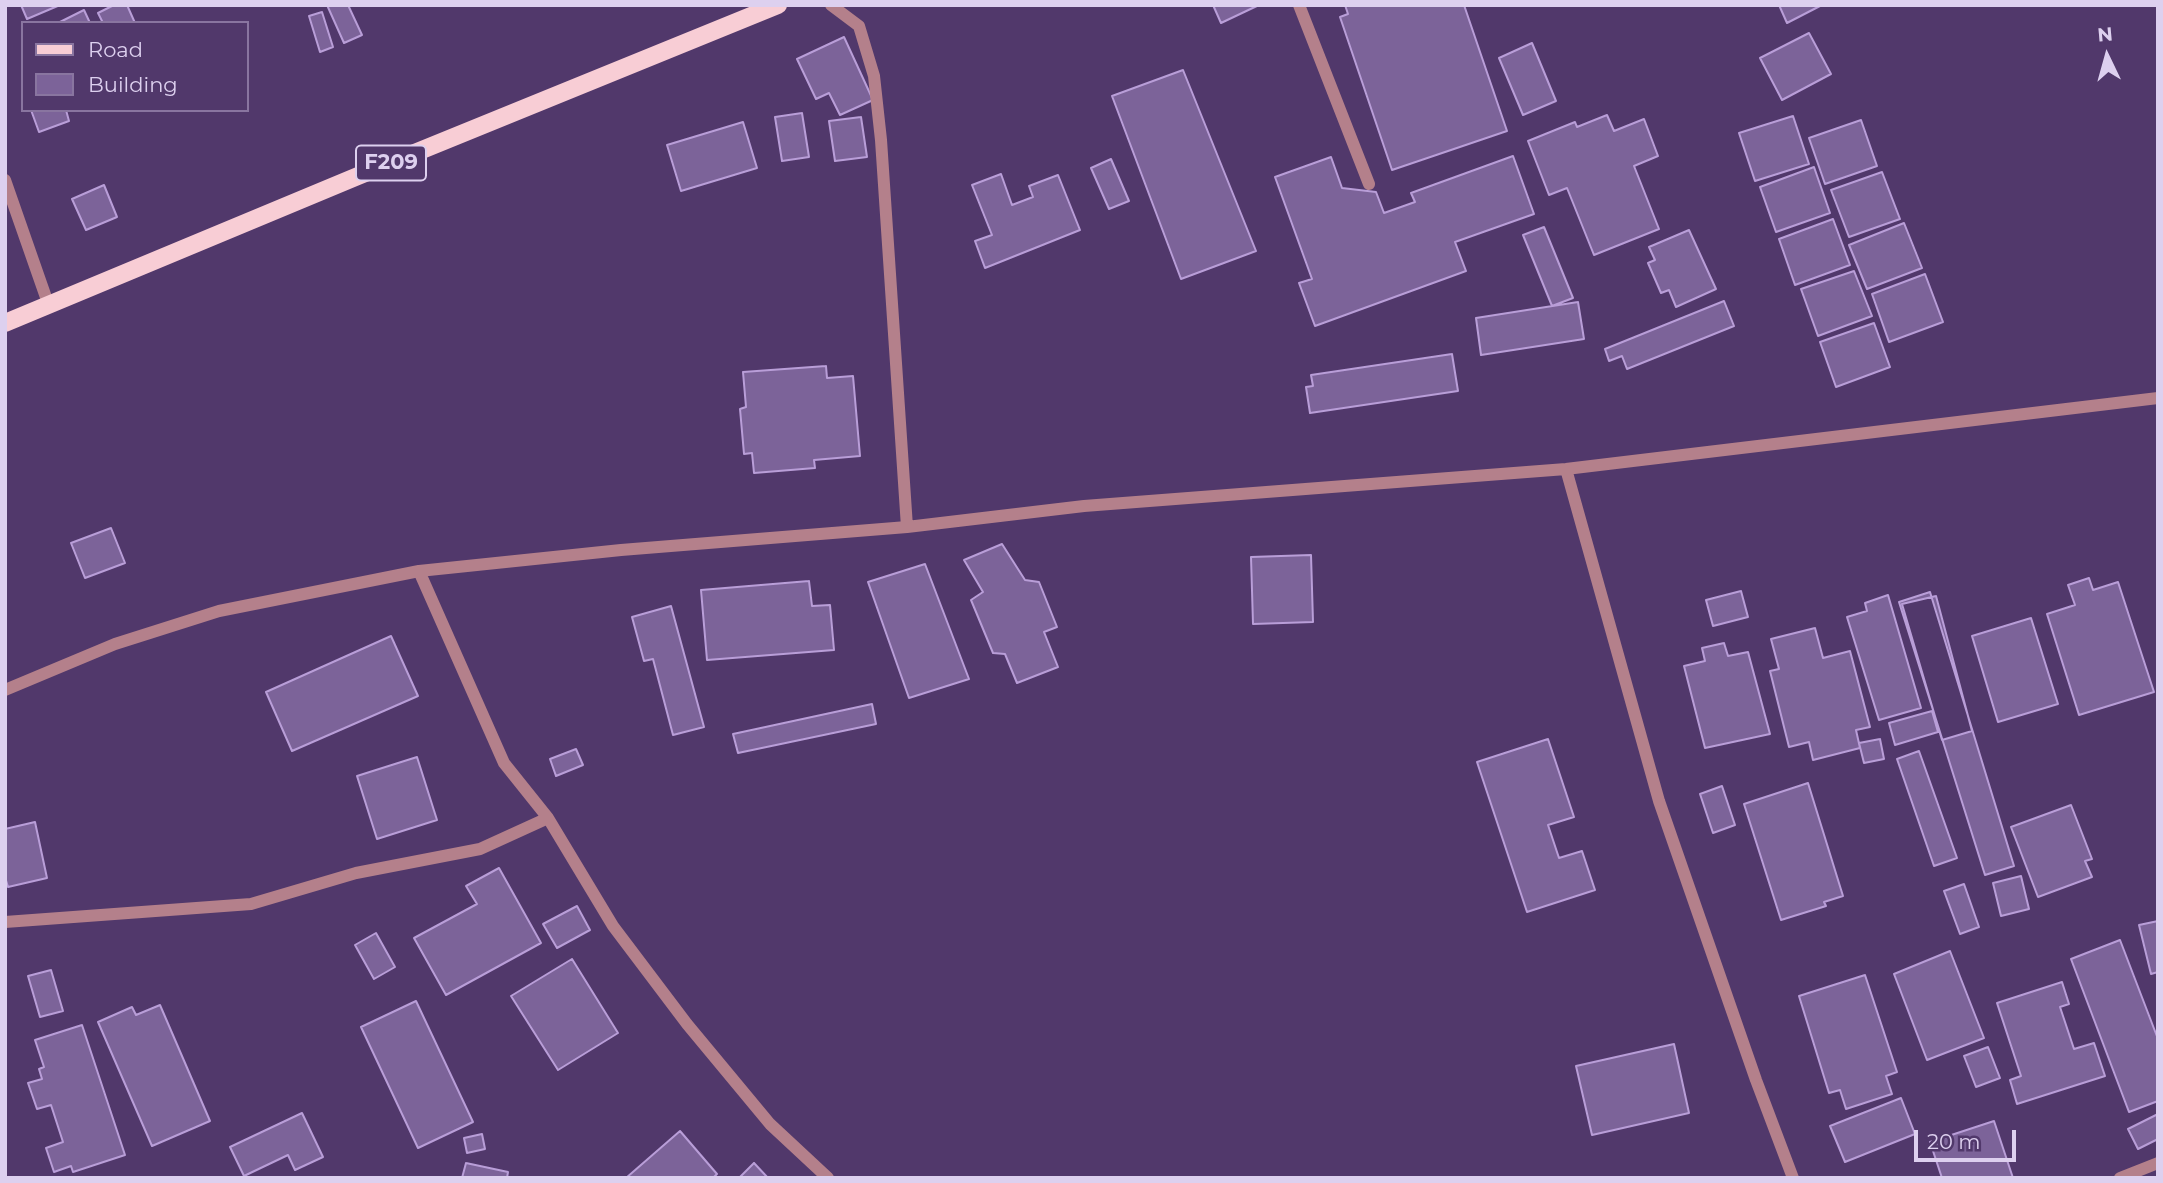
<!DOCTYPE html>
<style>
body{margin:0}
#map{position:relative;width:2163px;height:1183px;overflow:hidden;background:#51386b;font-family:Montserrat,sans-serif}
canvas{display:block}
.frame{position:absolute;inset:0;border:7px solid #ddd0ef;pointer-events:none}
.legend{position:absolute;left:21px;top:21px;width:228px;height:91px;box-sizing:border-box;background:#51386b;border:2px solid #8975a0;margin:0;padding:9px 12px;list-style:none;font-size:21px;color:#ddd0ef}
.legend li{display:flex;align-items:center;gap:14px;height:35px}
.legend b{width:35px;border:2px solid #8975a0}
.north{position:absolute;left:2072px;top:21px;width:70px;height:70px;-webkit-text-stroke:5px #51386b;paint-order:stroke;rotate:355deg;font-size:19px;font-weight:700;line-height:28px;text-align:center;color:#ddd0ef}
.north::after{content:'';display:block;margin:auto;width:24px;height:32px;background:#ddd0ef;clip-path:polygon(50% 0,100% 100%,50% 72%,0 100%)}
.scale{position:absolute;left:1914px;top:1130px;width:102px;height:32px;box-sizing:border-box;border:4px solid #ddd0ef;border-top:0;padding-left:9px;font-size:21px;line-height:24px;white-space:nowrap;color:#ddd0ef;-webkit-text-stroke:5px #51386b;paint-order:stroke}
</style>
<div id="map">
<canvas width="2163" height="1183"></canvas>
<div class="frame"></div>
<ul class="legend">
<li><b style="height:9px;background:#f8cdd5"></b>Road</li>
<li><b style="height:19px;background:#7c6399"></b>Building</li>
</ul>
<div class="north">N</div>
<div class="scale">20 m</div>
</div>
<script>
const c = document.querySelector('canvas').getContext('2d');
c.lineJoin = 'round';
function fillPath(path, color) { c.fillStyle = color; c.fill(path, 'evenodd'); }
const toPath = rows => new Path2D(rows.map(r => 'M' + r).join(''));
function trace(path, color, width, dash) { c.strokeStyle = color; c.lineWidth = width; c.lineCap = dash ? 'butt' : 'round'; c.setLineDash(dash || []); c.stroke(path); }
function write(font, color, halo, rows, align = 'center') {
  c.font = font + ' Montserrat,sans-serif'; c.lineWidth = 7; c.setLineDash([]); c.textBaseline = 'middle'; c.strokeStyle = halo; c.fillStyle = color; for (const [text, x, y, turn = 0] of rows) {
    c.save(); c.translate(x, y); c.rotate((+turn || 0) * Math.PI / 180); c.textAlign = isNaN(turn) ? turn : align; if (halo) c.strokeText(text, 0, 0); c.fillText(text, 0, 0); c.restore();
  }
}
const building = toPath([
 [21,5,60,5,27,19,21,5],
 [114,5,127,5,135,23,103,23,98,13,114,5],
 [327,5,348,5,362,35,344,43,327,5],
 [1213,5,1259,5,1221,23,1213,5],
 [1345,5,1464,5,1507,131,1392,170,1340,17,1348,14,1345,5],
 [1779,5,1819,5,1820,6,1787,23,1779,5],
 [84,10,90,23,58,23,84,10],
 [322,12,333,47,320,52,309,16,322,12],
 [1809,33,1831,74,1782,100,1760,58,1809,33],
 [844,37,873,100,840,115,829,93,816,99,797,59,844,37],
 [1532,43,1556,101,1523,115,1499,58,1532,43],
 [1183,70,1256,251,1181,279,1112,96,1183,70],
 [31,110,66,110,69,121,39,132,31,110],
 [802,113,809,157,782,161,775,117,802,113],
 [1607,115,1614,131,1644,119,1658,156,1634,166,1659,229,1594,255,1567,188,1549,195,1528,141,1575,122,1577,127,1607,115],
 [1793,116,1809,164,1755,181,1739,133,1793,116],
 [861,117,867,157,835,161,829,121,861,117],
 [1861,120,1877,166,1825,184,1809,138,1861,120],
 [743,122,757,168,681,191,667,145,743,122],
 [1513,156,1534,214,1455,242,1466,271,1315,326,1299,283,1312,279,1275,177,1331,157,1342,188,1376,192,1384,213,1415,202,1411,193,1513,156],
 [1111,159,1129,201,1109,209,1091,168,1111,159],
 [1814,167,1830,213,1776,232,1760,187,1814,167],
 [1882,172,1900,219,1849,237,1831,190,1882,172],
 [1001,174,1012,205,1033,197,1029,186,1058,175,1080,230,985,268,975,241,992,235,972,185,1001,174],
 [104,185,117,217,86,230,72,199,104,185],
 [1833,219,1850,265,1795,285,1779,239,1833,219],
 [1904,223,1922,268,1867,289,1849,245,1904,223],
 [1544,227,1573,298,1552,306,1523,235,1544,227],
 [1689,230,1716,289,1676,307,1669,290,1661,293,1648,263,1655,260,1649,247,1689,230],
 [1854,271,1872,316,1818,336,1801,289,1854,271],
 [1925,274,1943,322,1889,342,1872,294,1925,274],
 [1724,301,1734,326,1627,369,1622,356,1609,361,1605,349,1724,301],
 [1578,302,1584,339,1481,355,1476,318,1578,302],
 [1874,323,1890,367,1836,387,1820,342,1874,323],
 [1452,354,1458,391,1310,413,1306,387,1313,386,1311,375,1452,354],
 [826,366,827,378,853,376,860,456,814,460,815,468,754,473,752,453,744,454,740,409,746,407,743,372,826,366],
 [111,528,125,563,85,578,71,543,111,528],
 [1002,544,1025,580,1039,582,1057,627,1044,632,1058,667,1017,683,1005,654,993,653,971,600,983,592,964,560,1002,544],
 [1311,555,1313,622,1253,624,1251,557,1311,555],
 [925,564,969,679,909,698,868,582,925,564],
 [2089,578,2093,590,2118,582,2154,692,2079,715,2047,614,2075,605,2068,585,2089,578],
 [809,581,812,606,830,605,834,650,707,660,701,590,809,581],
 [1741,591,1748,617,1713,626,1706,600,1741,591],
 [1930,592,2014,866,1985,875,1899,602,1930,592],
 [1888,595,1921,708,1879,720,1847,617,1867,611,1865,603,1888,595],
 [1936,596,1972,731,1942,740,1902,604,1936,596],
 [671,606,704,727,673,735,653,659,644,661,632,617,671,606],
 [2031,618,2058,704,1998,722,1972,636,2031,618],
 [1815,628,1823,658,1850,651,1870,727,1856,730,1860,748,1813,760,1809,742,1789,747,1770,671,1779,669,1771,639,1815,628],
 [391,636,418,696,292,751,266,692,391,636],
 [1724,643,1728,656,1748,652,1770,734,1705,748,1684,666,1705,661,1702,648,1724,643],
 [872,704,876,724,738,753,733,734,872,704],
 [1932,711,1938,732,1895,745,1889,723,1932,711],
 [1548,739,1574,817,1548,825,1559,858,1582,851,1595,890,1527,912,1477,762,1548,739],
 [1880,739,1884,759,1864,763,1859,743,1880,739],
 [576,749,583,765,556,776,550,759,576,749],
 [1919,751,1957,858,1934,866,1897,759,1919,751],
 [417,757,437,820,377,839,357,776,417,757],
 [1808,783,1843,896,1824,902,1826,906,1781,920,1744,804,1808,783],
 [1722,786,1735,825,1713,833,1700,794,1722,786],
 [2071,805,2092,859,2085,861,2092,877,2038,897,2011,827,2071,805],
 [35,822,47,878,8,887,5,877,5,829,35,822],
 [499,868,541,943,446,995,414,938,477,904,466,886,499,868],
 [2021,876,2029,909,2001,916,1993,883,2021,876],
 [1964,884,1979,927,1960,934,1944,891,1964,884],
 [577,906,590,930,557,948,543,924,577,906],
 [2158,921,2158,972,2151,974,2139,925,2158,921],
 [376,933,395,967,374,979,355,945,376,933],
 [2120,940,2158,1039,2158,1101,2129,1112,2071,959,2120,940],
 [1950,951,1984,1038,1927,1060,1894,974,1950,951],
 [572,959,618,1033,558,1070,511,996,572,959],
 [51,970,63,1011,40,1017,28,976,51,970],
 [1865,975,1897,1072,1886,1076,1892,1094,1846,1109,1840,1090,1829,1093,1799,996,1865,975],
 [2062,982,2069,1004,2060,1007,2074,1049,2094,1043,2105,1076,2017,1104,2010,1080,2021,1076,1997,1003,2062,982],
 [416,1001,473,1122,418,1148,361,1027,416,1001],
 [160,1005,210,1121,152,1146,98,1022,132,1007,136,1015,160,1005],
 [82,1025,125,1155,73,1172,71,1166,54,1172,46,1148,63,1142,51,1105,37,1109,28,1083,42,1079,39,1069,44,1067,35,1040,82,1025],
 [1674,1044,1689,1113,1592,1135,1576,1066,1674,1044],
 [1988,1047,2000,1078,1976,1087,1964,1056,1988,1047],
 [1901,1098,1915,1134,1845,1162,1830,1126,1901,1098],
 [302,1113,323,1157,295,1170,288,1155,244,1176,230,1147,302,1113],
 [2158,1114,2158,1139,2138,1149,2128,1129,2158,1114],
 [1994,1121,2013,1178,1942,1178,1930,1142,1994,1121],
 [680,1131,717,1174,713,1178,626,1178,680,1131],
 [482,1134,485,1149,467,1153,464,1138,482,1134],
 [466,1163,508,1172,507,1178,462,1178,466,1163],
 [754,1163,768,1178,739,1178,754,1163]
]);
fillPath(building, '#7c6399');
trace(building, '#b99ed8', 2);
trace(toPath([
 [831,5,859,26,874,76,881,140,907,527],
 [1299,5,1369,184],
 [5,180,49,306],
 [1566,469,1659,801,1756,1080,1793,1178],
 [419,571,504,763,548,818,613,926,687,1024,770,1124,828,1178],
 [5,690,115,644,219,611,419,571,621,550,907,527,1084,506,1566,469,2158,398],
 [5,922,251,904,356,873,480,849,548,818],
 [2120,1178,2158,1163]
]), '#b4808b', 12);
trace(toPath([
 [5,323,358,176,778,5]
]), '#f8cdd5', 18);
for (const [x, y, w] of [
 [391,163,70]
]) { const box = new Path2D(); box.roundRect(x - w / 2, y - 17.5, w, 35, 5); c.fillStyle = '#51386b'; c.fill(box); trace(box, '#ddd0ef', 2); }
write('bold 21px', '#ddd0ef', null, [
 ["F209",391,163]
]);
</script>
